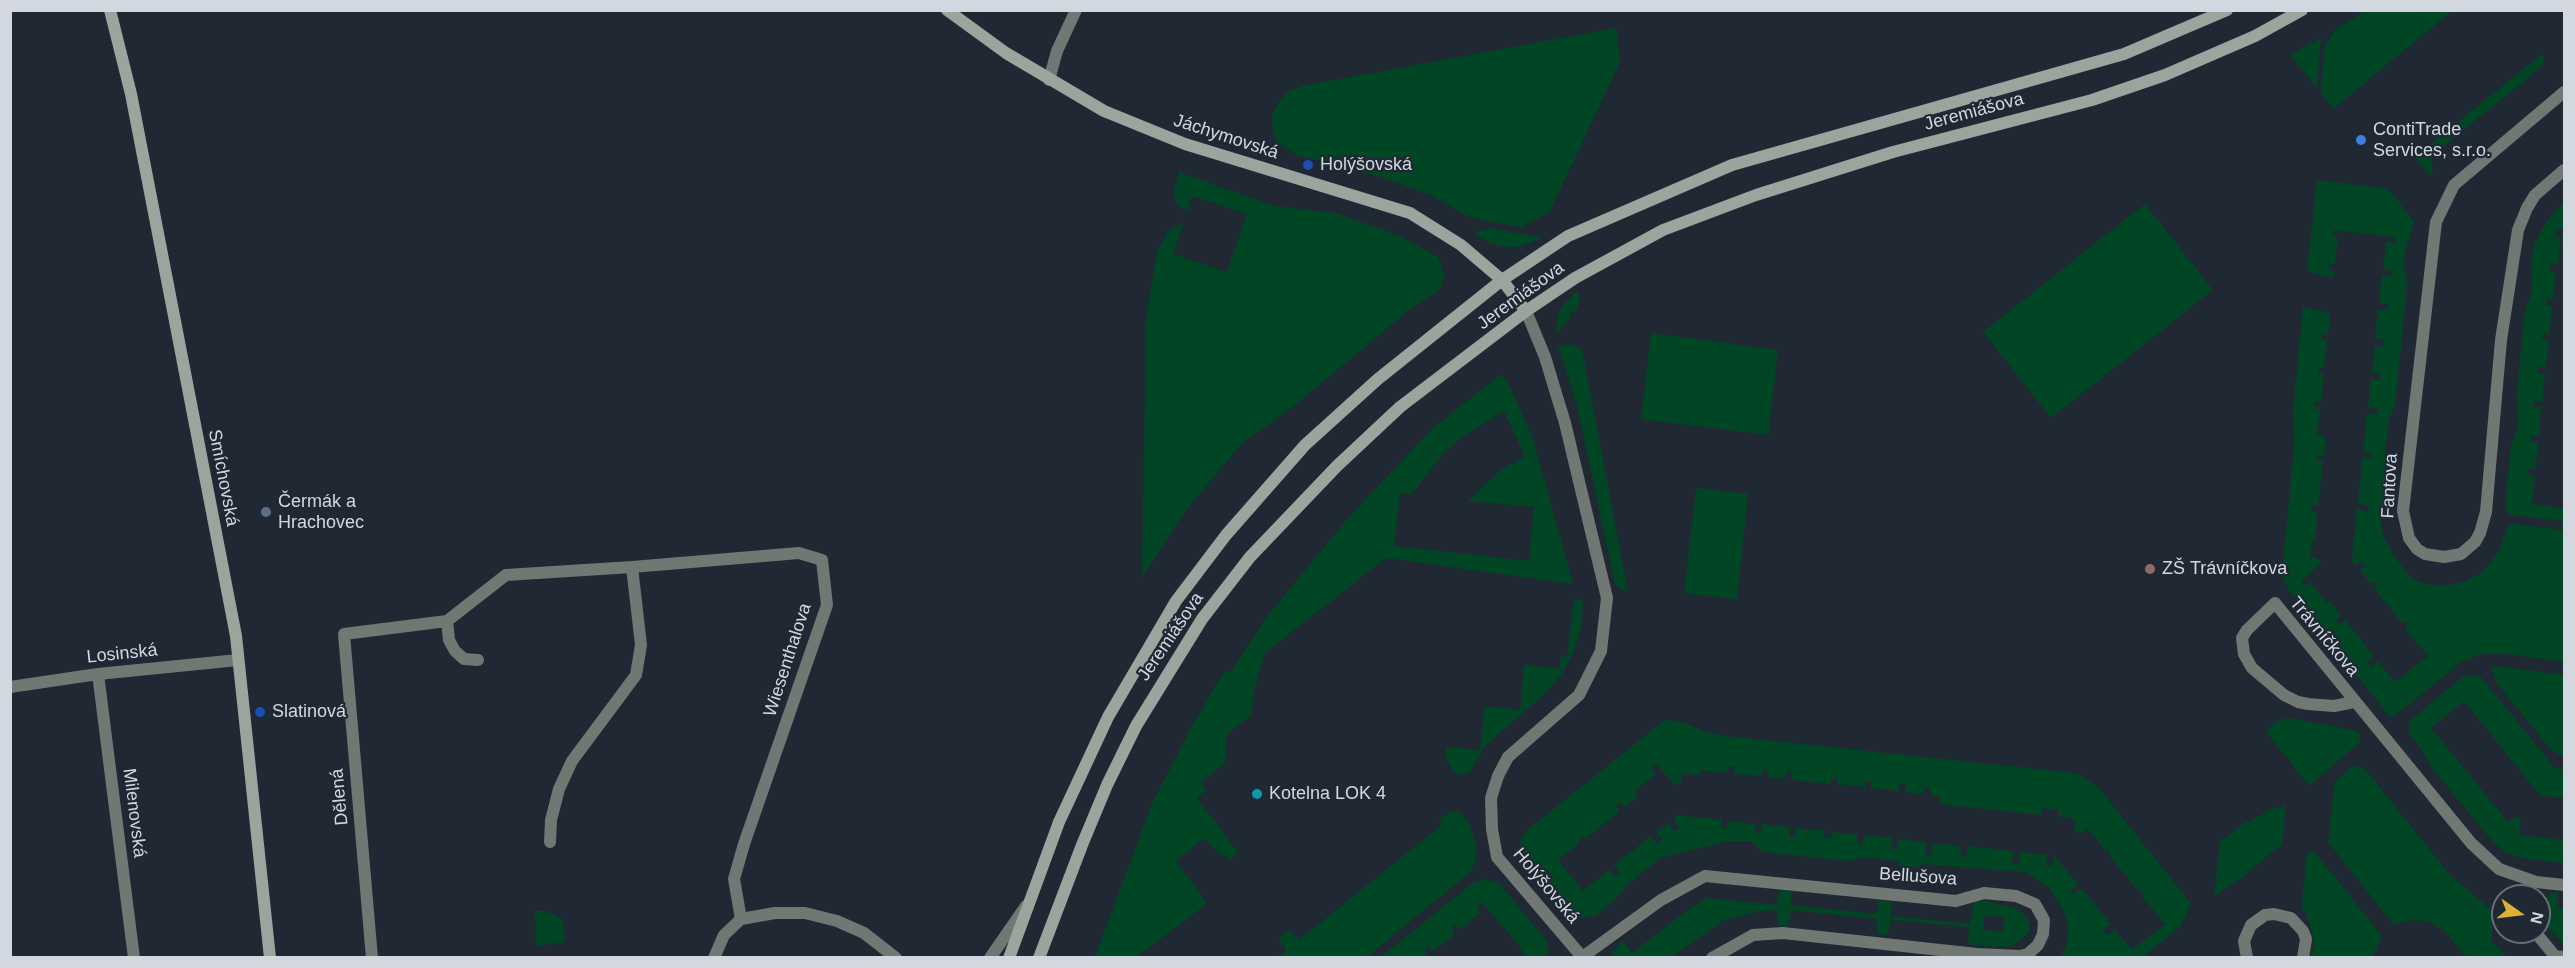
<!DOCTYPE html>
<meta charset="utf-8">
<style>
body{margin:0}
#map{position:relative;width:2575px;height:968px;overflow:hidden;background:#202833;font-family:Helvetica,sans-serif}
canvas{display:block}
.frame{position:absolute;inset:0;border:12px solid #d3d8e0;pointer-events:none}
.north{position:absolute;left:2491px;top:884px;width:60px;height:60px;box-sizing:border-box;background:#202833;border:2px solid #686e78;border-radius:50%;rotate:104deg;font-size:16px;font-weight:700;line-height:24px;text-align:center;color:#d3d8e0}
.north::after{content:'';display:block;margin:auto;width:21px;height:27px;background:#dbb233;clip-path:polygon(50% 0,100% 100%,50% 72%,0 100%)}
</style>
<div id="map">
<canvas width="2575" height="968"></canvas>
<div class="frame"></div>
<div class="north">N</div>
</div>
<script>
const c = document.querySelector('canvas').getContext('2d');
c.lineJoin = 'round';
function fillPath(path, color) { c.fillStyle = color; c.fill(path, 'evenodd'); }
const toPath = rows => new Path2D(rows.map(r => 'M' + r).join(''));
function trace(path, color, width, dash) { c.strokeStyle = color; c.lineWidth = width; c.lineCap = dash ? 'butt' : 'round'; c.setLineDash(dash || []); c.stroke(path); }
function write(font, color, halo, rows, align = 'center') {
  c.font = font + ' Helvetica,sans-serif'; c.lineWidth = 4.5; c.setLineDash([]); c.textBaseline = 'middle'; c.strokeStyle = halo; c.fillStyle = color; for (const [text, x, y, turn = 0] of rows) {
    c.save(); c.translate(x, y); c.rotate((+turn || 0) * Math.PI / 180); c.textAlign = isNaN(turn) ? turn : align; if (halo) c.strokeText(text, 0, 0); c.fillText(text, 0, 0); c.restore();
  }
}
fillPath(toPath([
 [2366,11,2452,11,2333,109,2321,93,2325,46,2336,29],
 [1616,28,1620,62,1550,211,1522,227,1480,220,1465,215,1431,195,1381,177,1297,155,1278,143,1273,134,1272,115,1279,101,1288,92,1302,86],
 [2321,38,2317,88,2290,55],
 [2543,53,2544,61,2539,69,2434,154,2431,161,2433,173,2430,176,2409,149,2416,143,2424,152,2425,149],
 [1179,172,1274,206,1336,213,1402,237,1438,257,1445,276,1440,289,1414,306,1290,409,1243,442,1185,511,1142,577,1146,320,1157,252,1168,231,1184,222,1173,254,1227,272,1247,214,1192,196,1187,211,1176,203,1174,190],
 [2317,180,2389,189,2414,222,2405,251,2404,267,2407,286,2395,405,2388,423,2385,455,2387,473,2381,523,2383,536,2394,556,2411,578,2425,584,2445,586,2464,582,2481,573,2499,551,2508,527,2513,524,2564,530,2564,662,2507,654,2481,654,2461,662,2401,711,2390,717,2288,589,2284,580,2283,563,2294,447,2293,410,2303,307,2330,313,2328,333,2322,333,2321,339,2327,339,2324,367,2319,367,2318,373,2324,374,2321,401,2315,401,2314,407,2320,408,2317,435,2326,437,2324,455,2317,455,2317,461,2323,461,2318,506,2312,506,2311,512,2318,513,2315,539,2312,539,2310,557,2317,558,2321,563,2301,582,2305,586,2310,582,2327,603,2330,601,2341,615,2336,620,2339,625,2345,620,2374,656,2367,662,2371,667,2378,661,2395,682,2428,656,2405,629,2409,625,2406,620,2402,623,2374,588,2377,585,2374,580,2370,583,2360,570,2365,566,2361,561,2356,565,2352,561,2357,508,2367,512,2370,507,2358,502,2363,457,2372,458,2373,453,2363,451,2367,413,2377,414,2378,408,2368,407,2371,379,2381,380,2381,374,2372,373,2375,345,2384,346,2385,340,2375,338,2378,310,2387,310,2388,304,2379,303,2382,276,2391,276,2392,270,2383,270,2386,242,2395,243,2395,237,2333,230,2333,236,2338,237,2335,264,2329,264,2329,270,2335,271,2334,278,2307,271],
 [2564,202,2564,229,2555,231,2555,237,2561,238,2558,264,2550,265,2549,271,2556,271,2553,299,2546,299,2546,305,2552,306,2549,333,2543,333,2542,339,2549,340,2546,367,2538,367,2538,373,2545,374,2542,401,2534,401,2534,407,2541,408,2539,436,2531,435,2530,441,2538,442,2535,470,2528,469,2527,475,2535,476,2532,504,2564,508,2564,521,2510,515,2505,507,2511,447,2518,428,2517,392,2525,310,2532,292,2532,258,2535,243,2546,222],
 [2145,204,2213,290,2051,418,1983,332],
 [1489,228,1535,236,1541,238,1519,247,1507,247,1491,244,1476,235,1479,231],
 [1577,291,1580,299,1578,306,1574,313,1571,311,1569,313,1573,315,1556,334,1558,314,1564,304],
 [1651,333,1778,350,1768,435,1641,419],
 [1569,344,1582,349,1628,592,1615,585,1577,405,1558,346],
 [1500,375,1507,380,1533,439,1573,584,1386,558,1265,653,1253,694,1252,715,1227,734,1225,763,1201,783,1206,790,1197,798,1238,852,1230,860,1215,850,1204,838,1176,861,1207,904,1136,957,1095,957,1152,804,1190,730,1224,672,1231,672,1266,618,1348,518,1434,427],
 [1504,411,1525,457,1501,470,1468,501,1534,507,1529,561,1394,546,1400,493,1412,494,1444,452,1465,435],
 [1696,488,1748,494,1737,599,1684,593],
 [1574,599,1583,600,1581,628,1575,649,1562,674,1542,696,1486,745,1470,772,1458,775,1452,769,1446,757,1446,747,1480,750,1485,706,1520,710,1524,665,1559,669,1561,656,1567,657],
 [2493,666,2564,675,2564,757,2551,750,2496,682,2491,670],
 [2471,674,2482,678,2554,767,2564,770,2564,798,2540,795,2464,701,2431,728,2508,822,2514,818,2521,818,2519,835,2564,840,2564,863,2527,859,2506,853,2493,842,2431,767,2425,754,2409,733,2409,721,2463,677],
 [2288,718,2354,730,2360,734,2360,742,2309,786,2268,734,2267,730,2273,724,2280,720],
 [1665,720,1683,722,1708,733,1726,736,2075,773,2089,780,2100,789,2191,904,2180,927,2142,957,2059,957,2066,948,2068,924,2063,910,2049,888,2026,872,1921,864,1916,868,1901,866,1897,861,1867,857,1848,861,1763,852,1751,841,1729,841,1660,858,1628,884,1618,897,1596,916,1579,918,1565,908,1522,854,1520,842,1525,832],
 [1656,764,1676,786,1681,782,1682,773,1699,775,1700,770,1727,773,1728,766,1734,767,1734,774,1761,776,1763,769,1768,770,1768,777,1785,779,1786,771,1792,771,1792,780,1831,784,1831,778,1837,778,1837,784,1865,787,1866,781,1872,782,1871,788,1899,791,1899,784,1906,784,1905,792,1923,794,1924,786,1930,787,1930,795,1940,796,1940,804,2041,815,2041,808,2059,810,2059,817,2076,819,2074,832,2082,833,2088,829,2106,851,2108,850,2111,854,2110,856,2139,892,2141,890,2144,895,2142,896,2165,924,2132,950,2115,930,2107,935,2103,930,2111,924,2082,889,2073,895,2070,891,2078,884,2054,855,2052,866,2046,866,2047,855,2020,852,2019,864,2012,864,2013,851,1968,846,1966,857,1960,856,1961,846,1933,843,1931,856,1925,855,1926,842,1899,839,1897,849,1891,849,1892,838,1865,835,1863,844,1857,843,1858,835,1832,832,1831,838,1824,838,1825,831,1796,828,1795,838,1789,837,1789,827,1762,824,1761,833,1755,832,1755,824,1728,821,1727,828,1721,827,1722,820,1677,815,1673,819,1679,827,1675,831,1668,823,1656,832,1663,840,1658,844,1651,836,1615,865,1620,875,1614,876,1610,869,1583,891,1558,860,1580,843,1578,840,1583,836,1585,839,1620,811,1616,806,1621,802,1625,807,1638,796,1634,791,1656,774,1651,768],
 [2353,766,2362,767,2366,770,2450,875,2489,908,2492,913,2492,940,2506,957,2467,957,2443,930,2430,922,2413,920,2394,925,2328,842,2335,780],
 [2286,804,2282,844,2246,874,2243,873,2243,877,2214,896,2220,842,2246,821,2248,823,2274,807,2276,809],
 [1452,811,1459,811,1468,821,1477,848,1475,863,1469,873,1367,957,1278,957,1287,950,1278,938,1289,930,1299,940,1442,825,1439,819],
 [2307,852,2315,852,2382,936,2373,957,2311,957,2314,945,2311,927,2302,905],
 [1485,879,1499,883,1546,940,1549,952,1543,957,1521,957,1524,955,1518,944,1482,903,1477,907,1481,912,1460,930,1455,924,1451,928,1455,934,1433,951,1429,946,1424,949,1428,955,1425,957,1381,957,1472,884],
 [1780,890,1792,891,1791,905,1877,914,1879,900,1892,902,1890,916,1970,924,1974,900,1987,901,2018,909,2028,919,2030,928,2029,933,2014,945,2004,947,1968,944,1969,927,1891,920,1887,935,1877,934,1877,919,1791,910,1788,926,1777,925,1777,910,1756,912,1724,920,1671,957,1609,958,1622,940,1632,953,1685,912,1706,898,1776,905],
 [1985,915,2005,918,2003,932,1983,930],
 [2558,892,2558,907,2564,908,2564,945,2542,921,2539,911,2543,900,2552,893],
 [535,911,544,911,562,918,565,942,536,946]
]), '#004625');
trace(toPath([
 [1049,80,1057,51,1076,10],
 [2564,92,2454,185,2436,222,2403,511,2409,538,2417,549,2425,554,2444,557,2461,554,2475,542,2480,533,2486,512,2501,340,2518,230,2527,208,2535,195,2564,170],
 [1526,311,1545,357,1565,423,1607,598,1601,651,1579,695,1508,757,1498,776,1491,798,1492,829,1497,857,1583,958],
 [447,621,449,640,455,651,464,659,478,660],
 [98,674,134,958],
 [10,687,98,674,238,660],
 [2354,702,2334,706,2308,704,2298,702,2284,695,2252,668,2244,654,2242,638,2247,630,2275,603,2471,843,2499,869,2536,882,2564,885],
 [550,842,551,820,559,789,572,761,636,675,641,645,632,567],
 [2535,932,2555,956,2564,957],
 [372,958,344,634,447,621,506,575,632,567,799,553,822,560,827,605,744,844,734,879,741,919],
 [714,958,724,935,741,919,775,913,805,913,837,921,864,933,896,958],
 [990,958,1026,906],
 [1581,958,1661,900,1705,876,1956,901,1984,893,2016,896,2035,904,2044,920,2043,934,2038,945,2028,954,2020,956,1977,954,1783,933,1753,935,1712,958],
 [2247,958,2244,941,2251,925,2265,915,2274,914,2291,918,2303,931,2306,939,2303,958]
]), '#717772', 12);
trace(toPath([
 [110,10,131,94,236,636,270,958],
 [947,10,1006,53,1104,111,1185,144,1410,213,1461,245,1502,280,1526,311],
 [1009,958,1059,822,1108,717,1176,601,1226,535,1305,445,1378,379,1502,280,1568,236,1732,165,2124,54,2227,10],
 [1039,958,1082,845,1107,785,1136,726,1202,619,1250,557,1337,466,1400,407,1526,311,1575,278,1663,230,1756,195,1893,152,2092,100,2165,75,2255,36,2302,10]
]), '#9ba59d', 12);
for (const [x, y, r, color] of [
 [2361,140,6,"#3f7fe0"],
 [1308,165,6,"#1a4fb4"],
 [266,512,6,"#5c6f8a"],
 [2150,569,6,"#8d6e63"],
 [260,712,6,"#1a4fb4"],
 [1257,794,6,"#0f9aa8"]
]) { const dot = new Path2D(); dot.arc(x, y, r, 0, 2 * Math.PI); c.fillStyle = color; c.fill(dot); trace(dot, '#202833', 2); }
write('18px', '#d3d8e0', '#202833', [
 ["Jeremiášova",1974,112,-15],
 ["Jáchymovská",1226,137,18],
 ["Jeremiášova",1521,296,-36],
 ["Smíchovská",223,478,79],
 ["Fantova",2390,486,-87],
 ["Jeremiášova",1171,637,-56],
 ["Trávníčkova",2324,637,50],
 ["Losinská",122,654,-6],
 ["Wiesenthalova",788,660,-72],
 ["Dělená",340,797,-95],
 ["Milenovská",134,813,83],
 ["Bellušova",1918,877,4],
 ["Holýšovská",1546,886,50]
]);
write('18px', '#d3d8e0', '#202833', [
 ["ContiTrade",2373,130],
 ["Services, s.r.o.",2373,151],
 ["Holýšovská",1320,165],
 ["Čermák a",278,502],
 ["Hrachovec",278,523],
 ["ZŠ Trávníčkova",2162,569],
 ["Slatinová",272,712],
 ["Kotelna LOK 4",1269,794]
], 'left');
</script>
